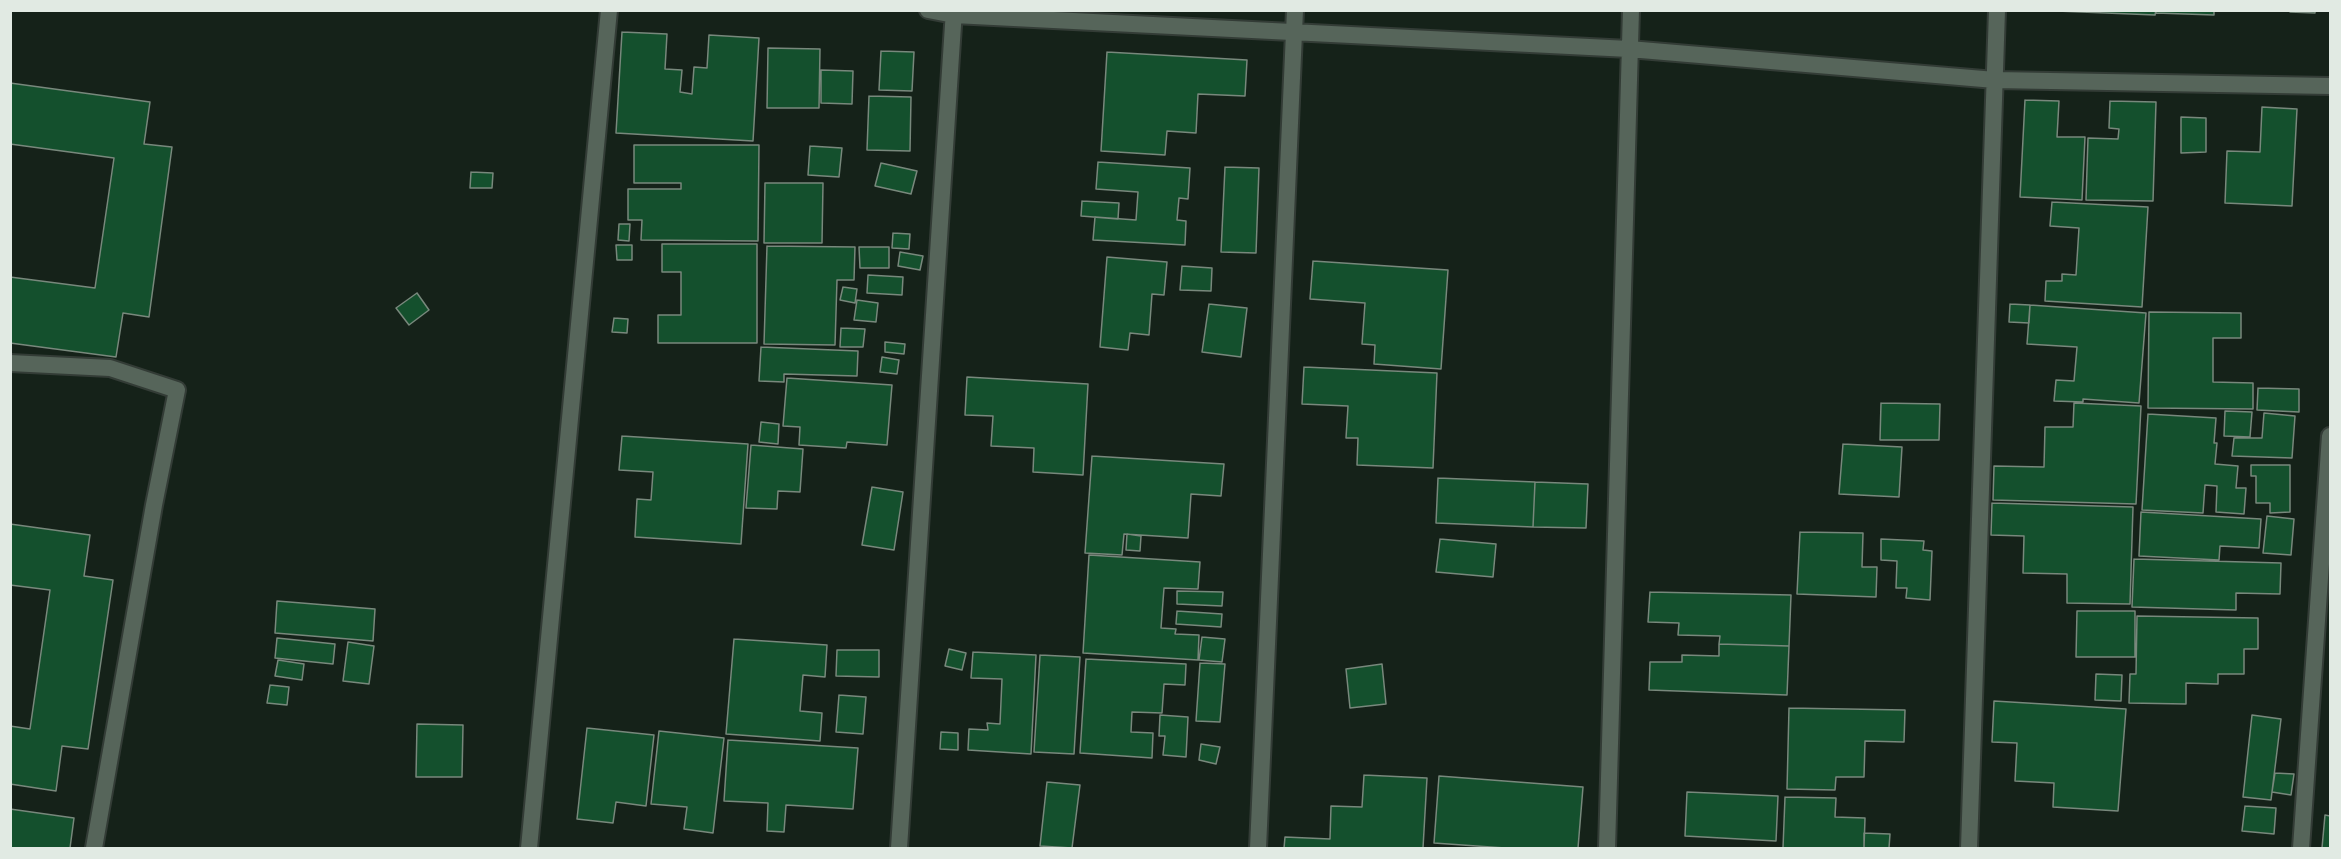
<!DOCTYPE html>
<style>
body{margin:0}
#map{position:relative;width:2341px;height:859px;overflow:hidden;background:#152219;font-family:Montserrat,sans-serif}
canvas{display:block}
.frame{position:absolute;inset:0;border:12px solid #e1eae3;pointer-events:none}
</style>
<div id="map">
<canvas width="2341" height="859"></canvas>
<div class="frame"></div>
</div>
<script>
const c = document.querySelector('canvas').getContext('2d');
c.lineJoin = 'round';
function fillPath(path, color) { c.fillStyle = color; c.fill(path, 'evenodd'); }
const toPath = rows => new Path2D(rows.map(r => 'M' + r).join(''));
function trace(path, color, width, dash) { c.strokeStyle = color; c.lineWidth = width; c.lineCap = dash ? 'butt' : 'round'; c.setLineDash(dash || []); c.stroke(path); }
const building = toPath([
 [2032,10,2156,10,2155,15,2032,10],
 [2156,10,2214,10,2214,15,2156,13,2156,10],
 [2290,10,2315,10,2315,13,2290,12,2290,10],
 [622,32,667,34,665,69,682,70,680,92,692,94,694,67,707,68,709,35,759,38,753,141,616,133,622,32],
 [768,48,820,49,819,108,767,108,768,48],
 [881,51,914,52,912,91,879,90,881,51],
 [1107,52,1247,60,1245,96,1198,94,1196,133,1167,131,1165,155,1101,151,1107,52],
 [821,70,853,71,852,104,821,103,821,70],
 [10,83,150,102,144,144,172,147,149,317,123,313,116,357,10,343,10,277,95,288,114,158,10,144,10,83],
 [869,96,911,97,910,151,867,150,869,96],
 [2025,100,2059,101,2057,137,2085,137,2082,200,2020,197,2025,100],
 [2110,101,2156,102,2153,201,2086,200,2088,138,2118,139,2119,129,2109,128,2110,101],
 [2262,107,2297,109,2292,206,2225,203,2227,151,2260,152,2262,107],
 [2181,117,2206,118,2206,152,2181,153,2181,117],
 [634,145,759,145,758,241,641,240,642,220,628,220,628,189,681,189,681,183,634,183,634,145],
 [810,146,842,148,839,177,808,175,810,146],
 [1098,162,1190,168,1188,199,1179,198,1177,220,1186,221,1185,245,1093,240,1095,217,1136,220,1138,192,1096,189,1098,162],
 [881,163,917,171,911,194,875,186,881,163],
 [1225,167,1259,168,1256,253,1221,252,1225,167],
 [471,172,493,173,492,188,470,188,471,172],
 [765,183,823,183,822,243,764,243,765,183],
 [1082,201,1119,203,1118,219,1081,216,1082,201],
 [2052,202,2148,207,2142,307,2045,301,2046,281,2062,281,2062,274,2076,275,2079,228,2050,226,2052,202],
 [619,224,630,224,629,241,618,240,619,224],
 [893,233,910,234,909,249,892,248,893,233],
 [662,244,757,244,757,343,658,343,658,315,681,315,681,272,662,272,662,244],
 [616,245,632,245,632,260,617,260,616,245],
 [767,246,855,247,854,280,837,280,835,345,764,344,767,246],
 [859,247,889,247,889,268,860,268,859,247],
 [900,252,923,256,920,270,898,266,900,252],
 [1107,257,1167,262,1164,295,1152,294,1149,335,1130,333,1128,350,1100,347,1107,257],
 [1313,261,1448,270,1441,369,1374,364,1375,345,1362,344,1365,303,1310,299,1313,261],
 [1182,266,1212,268,1211,291,1180,290,1182,266],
 [868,275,903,277,902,295,867,293,868,275],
 [843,287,857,289,855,303,840,300,843,287],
 [417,293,429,310,409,325,396,308,417,293],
 [857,300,878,303,876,322,854,320,857,300],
 [1209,304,1247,308,1241,357,1202,352,1209,304],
 [2010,304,2030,305,2029,323,2009,322,2010,304],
 [2030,305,2146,313,2139,403,2083,399,2083,402,2054,401,2056,380,2074,381,2077,347,2027,344,2030,305],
 [2149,312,2241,313,2241,338,2213,338,2213,382,2253,383,2253,409,2148,408,2149,312],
 [614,318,628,319,627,333,612,332,614,318],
 [841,328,865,329,863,347,840,347,841,328],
 [885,342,905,344,904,354,885,352,885,342],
 [761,347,858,351,857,376,784,374,784,382,759,381,761,347],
 [882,357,899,360,897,374,880,372,882,357],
 [1304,367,1437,373,1433,468,1357,465,1358,438,1346,438,1348,406,1302,404,1304,367],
 [967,377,1088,384,1083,475,1033,472,1034,448,991,446,993,416,965,415,967,377],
 [787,378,892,385,887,445,847,442,846,448,799,445,800,427,783,426,787,378],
 [2258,388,2299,389,2299,412,2257,410,2258,388],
 [1881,403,1940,404,1939,440,1880,440,1881,403],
 [2074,403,2141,406,2136,504,1993,500,1994,466,2044,467,2045,427,2073,427,2074,403],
 [2225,411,2252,412,2250,437,2224,436,2225,411],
 [2264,413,2295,416,2292,458,2232,456,2234,438,2262,438,2264,413],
 [2148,414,2216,418,2214,443,2217,443,2215,464,2238,466,2236,488,2246,488,2244,514,2216,512,2217,486,2205,485,2203,513,2142,510,2148,414],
 [761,422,779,424,778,444,759,442,761,422],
 [622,436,748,444,741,544,635,537,637,499,651,500,653,472,619,470,622,436],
 [1843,444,1902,447,1899,497,1839,494,1843,444],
 [751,445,803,449,800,492,778,491,777,509,746,508,751,445],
 [1092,456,1224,464,1221,496,1191,494,1188,538,1124,534,1122,555,1085,553,1092,456],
 [2251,465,2290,465,2290,512,2270,513,2270,503,2256,503,2256,476,2251,476,2251,465],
 [1438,478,1535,482,1533,527,1436,523,1438,478],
 [1535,482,1588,484,1586,528,1533,527,1535,482],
 [872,487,903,492,894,550,862,545,872,487],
 [1992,503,2133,507,2130,604,2067,603,2067,574,2023,573,2024,536,1991,535,1992,503],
 [2141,512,2261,519,2259,548,2220,546,2219,560,2139,556,2141,512],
 [2267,516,2294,519,2291,555,2263,553,2267,516],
 [10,524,90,535,84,576,113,580,88,749,62,746,56,791,10,784,10,726,30,729,50,590,10,585,10,524],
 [1800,532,1863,533,1862,567,1877,567,1876,597,1797,594,1800,532],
 [1127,534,1141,536,1140,551,1126,550,1127,534],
 [1440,539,1496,544,1493,577,1436,572,1440,539],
 [1881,539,1924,541,1923,550,1932,551,1930,600,1906,598,1907,588,1896,588,1897,561,1881,560,1881,539],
 [1089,555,1200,562,1198,589,1164,588,1161,628,1176,629,1175,634,1199,635,1198,660,1083,653,1089,555],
 [2134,559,2281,563,2280,594,2236,593,2236,610,2132,607,2134,559],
 [1177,591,1223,592,1222,606,1177,604,1177,591],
 [1650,592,1791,595,1789,646,1719,644,1720,636,1678,635,1679,623,1648,622,1650,592],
 [277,601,375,609,373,641,275,633,277,601],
 [1177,611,1222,614,1221,627,1176,624,1177,611],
 [2077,611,2135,611,2135,657,2076,657,2077,611],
 [2137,616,2258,618,2258,649,2244,649,2244,674,2218,674,2218,684,2186,683,2186,704,2129,703,2130,674,2136,674,2137,616],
 [1202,637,1225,639,1222,662,1199,660,1202,637],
 [277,638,335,644,333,664,275,658,277,638],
 [734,639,827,645,825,677,803,675,800,711,822,713,820,741,726,734,734,639],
 [348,642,374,646,369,684,343,681,348,642],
 [1719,644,1789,646,1787,695,1649,690,1650,662,1682,662,1682,655,1719,656,1719,644],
 [949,649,966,653,962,670,945,666,949,649],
 [837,650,879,650,879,677,836,676,837,650],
 [973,652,1036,655,1031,754,968,750,969,729,988,730,987,723,1000,724,1002,679,971,678,973,652],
 [1040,655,1080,657,1074,754,1034,752,1040,655],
 [1086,659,1186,664,1185,685,1164,684,1162,713,1132,712,1131,732,1153,733,1152,758,1080,753,1086,659],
 [278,660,304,664,302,680,275,676,278,660],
 [1200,663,1225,664,1220,722,1196,721,1200,663],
 [1382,664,1386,704,1350,708,1346,669,1382,664],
 [2096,674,2122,675,2121,701,2095,700,2096,674],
 [270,685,289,687,287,705,267,703,270,685],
 [839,695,866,697,863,734,836,732,839,695],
 [1994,701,2126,709,2118,811,2053,807,2054,783,2015,781,2017,743,1992,742,1994,701],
 [1789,708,1905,710,1904,742,1865,741,1864,777,1836,777,1835,790,1787,789,1789,708],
 [1160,715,1188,717,1186,757,1163,755,1165,736,1159,736,1160,715],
 [2252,715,2281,719,2271,800,2243,797,2252,715],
 [417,724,463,725,462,777,416,777,417,724],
 [587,728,654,735,646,806,616,802,613,823,577,819,587,728],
 [659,731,724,738,713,833,684,829,687,807,651,804,659,731],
 [941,732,958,733,958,750,940,749,941,732],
 [728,740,858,748,853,809,786,805,784,832,767,831,768,803,724,801,728,740],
 [1201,744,1220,747,1216,764,1199,760,1201,744],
 [2275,773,2294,774,2291,795,2272,792,2275,773],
 [1364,775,1427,778,1423,848,1284,848,1285,837,1330,839,1331,806,1362,807,1364,775],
 [1439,776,1583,787,1578,848,1505,848,1434,843,1439,776],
 [1047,782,1080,785,1072,848,1040,846,1047,782],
 [1687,792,1778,796,1776,841,1685,836,1687,792],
 [1785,797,1836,798,1835,817,1865,818,1864,848,1783,848,1785,797],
 [2245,806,2276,808,2274,834,2242,831,2245,806],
 [10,809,74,818,70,848,10,848,10,809],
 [2325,815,2330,816,2330,848,2322,848,2325,815],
 [1864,833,1890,834,1889,848,1864,848,1864,833]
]);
fillPath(building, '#14502d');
trace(building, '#78887c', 1.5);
const minor = toPath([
 [928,10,954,15,1629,49,1995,80,2330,86],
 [10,363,110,368,177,390,154,505,94,848],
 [529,848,609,10],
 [899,848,954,10],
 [1258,848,1295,10],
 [1607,848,1631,10],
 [1969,848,1997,10],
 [2301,848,2330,436]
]);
trace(minor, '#333c36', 20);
trace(minor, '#56655a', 16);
</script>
